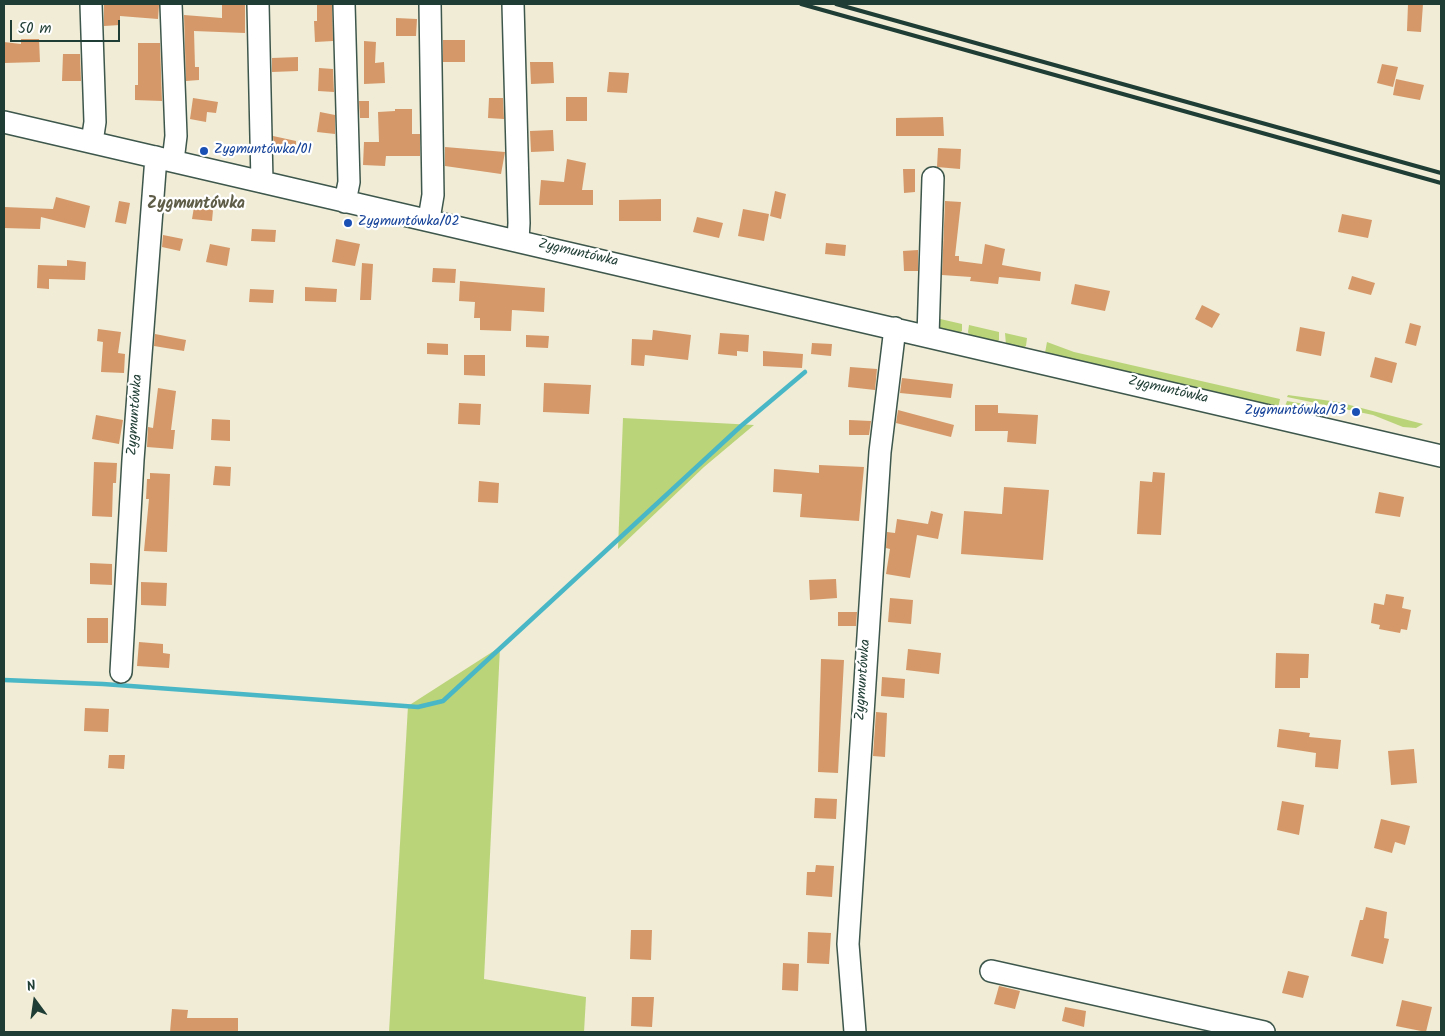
<!DOCTYPE html>
<meta charset="utf-8">
<style>
body{margin:0}
#map{position:relative;width:1445px;height:1036px;overflow:hidden;background:#f0ecd6;font-family:Kalam,sans-serif}
canvas{display:block}
.frame{position:absolute;inset:0;border:5px solid #1f3d34;pointer-events:none}
.north{position:absolute;left:10px;top:976px;width:50px;height:50px;-webkit-text-stroke:4px #fff;paint-order:stroke;rotate:346deg;font-size:14px;font-weight:700;line-height:20px;text-align:center;color:#1f3d34}
.north::after{content:'';display:block;margin:auto;width:18px;height:22px;background:#1f3d34;clip-path:polygon(50% 0,100% 100%,50% 72%,0 100%)}
.scale{position:absolute;left:10px;top:20px;width:110px;height:22px;box-sizing:border-box;border:2px solid #1f3d34;border-top:0;padding-left:6px;font-size:15px;line-height:18px;white-space:nowrap;color:#1f3d34;-webkit-text-stroke:4px #fff;paint-order:stroke}
</style>
<div id="map">
<canvas width="1445" height="1036"></canvas>
<div class="frame"></div>
<div class="north">N</div>
<div class="scale">50 m</div>
</div>
<script>
const c = document.querySelector('canvas').getContext('2d');
c.lineJoin = 'round';
function fillPath(path, color) { c.fillStyle = color; c.fill(path, 'evenodd'); }
const toPath = rows => new Path2D(rows.map(r => 'M' + r).join(''));
function trace(path, color, width, dash) { c.strokeStyle = color; c.lineWidth = width; c.lineCap = dash ? 'butt' : 'round'; c.setLineDash(dash || []); c.stroke(path); }
function write(font, color, halo, rows, align = 'center') {
  c.font = font + ' Kalam,sans-serif'; c.lineWidth = 4.5; c.setLineDash([]); c.textBaseline = 'middle'; c.strokeStyle = halo; c.fillStyle = color; for (const [text, x, y, turn = 0] of rows) {
    c.save(); c.translate(x, y); c.rotate((+turn || 0) * Math.PI / 180); c.textAlign = isNaN(turn) ? turn : align; if (halo) c.strokeText(text, 0, 0); c.fillText(text, 0, 0); c.restore();
  }
}
fillPath(toPath([
 [936,318,962,324,962,331,959,333,935,328],
 [969,325,999,332,999,340,996,343,970,337,968,332],
 [1005,333,1027,338,1026,346,1023,348,1006,345],
 [1047,342,1074,352,1280,399,1278,408,1045,353],
 [1288,395,1338,402,1423,424,1416,428,1403,427,1373,415,1287,397],
 [1287,401,1322,407,1326,410,1323,412,1291,410,1284,409],
 [623,418,754,425,704,467,618,549],
 [500,647,484,979,586,997,584,1032,389,1032,408,706]
]), '#bad47a');
trace(toPath([
 [4,680,103,684,418,707,443,701,741,426,805,372]
]), '#4ab7c6', 4.5);
fillPath(toPath([
 [115,4,159,5,158,19,120,16,120,25,104,26,104,5],
 [222,4,245,4,245,33,194,31,195,67,199,67,199,80,186,81,184,15,222,18],
 [317,4,332,4,333,41,315,42,314,21,317,21],
 [1408,4,1423,4,1421,32,1407,31],
 [396,18,417,19,416,36,396,36],
 [21,39,39,39,40,62,4,63,4,42,21,44],
 [443,40,465,40,465,62,443,62],
 [364,41,376,42,375,63,384,62,385,83,364,84],
 [138,43,160,43,162,101,135,100,135,85,138,85],
 [63,54,80,54,81,81,62,81],
 [298,57,298,71,272,72,272,58],
 [530,62,553,62,554,83,531,84],
 [1382,64,1398,67,1393,87,1377,83],
 [319,68,333,69,334,92,318,91],
 [609,72,629,73,627,93,607,92],
 [1396,79,1424,85,1420,100,1393,95],
 [566,97,587,97,587,121,566,121],
 [193,98,218,102,216,113,207,112,206,122,190,119],
 [489,98,503,98,504,119,488,118],
 [359,101,369,101,369,118,360,118],
 [395,109,412,109,412,134,420,134,420,156,386,156,385,166,363,165,364,142,379,142,378,112,395,111],
 [320,112,335,115,335,134,317,132],
 [943,117,944,136,896,136,896,118],
 [553,130,554,151,531,152,530,131],
 [273,136,296,141,296,152,274,148],
 [445,147,505,152,501,174,445,166],
 [938,148,961,149,960,169,937,167],
 [567,159,586,163,582,190,593,190,593,205,539,205,541,180,564,182],
 [903,169,915,169,915,192,904,193],
 [775,191,786,194,781,219,770,216],
 [56,197,90,206,85,228,41,217,40,229,4,228,4,207,53,209],
 [661,199,661,221,619,221,619,200],
 [119,201,130,203,126,224,115,222],
 [945,201,961,202,955,256,959,256,959,261,982,264,985,244,1005,249,1002,265,1041,272,1040,281,999,277,998,284,970,281,971,277,942,275],
 [194,207,213,210,212,221,192,219],
 [743,209,769,214,764,241,738,236],
 [1342,214,1372,220,1368,238,1338,232],
 [697,217,723,223,719,238,693,232],
 [252,229,276,230,275,242,251,241],
 [163,235,183,239,180,251,162,247],
 [336,239,360,244,355,266,332,262],
 [826,243,846,245,845,256,825,254],
 [210,244,230,248,227,266,206,262],
 [918,250,918,271,904,271,903,251],
 [67,260,86,262,85,280,49,279,49,289,37,288,38,265,67,266],
 [362,263,373,264,371,300,360,300],
 [433,268,456,269,455,283,432,282],
 [1352,276,1375,283,1371,295,1348,289],
 [460,281,545,288,544,312,512,310,511,331,480,330,480,318,474,318,475,302,459,301],
 [1075,284,1110,291,1105,311,1071,304],
 [305,287,337,289,336,302,305,301],
 [250,289,274,290,273,303,249,302],
 [1202,305,1220,314,1212,328,1195,319],
 [1410,323,1421,326,1416,346,1405,343],
 [1300,327,1325,332,1321,356,1296,351],
 [98,329,121,332,118,353,125,354,124,373,101,372,103,342,97,341],
 [653,330,691,335,688,360,645,355,644,366,631,365,632,339,652,340],
 [720,333,749,335,748,352,737,351,737,356,718,354],
 [155,334,186,340,184,351,154,346],
 [526,335,549,336,548,348,526,347],
 [427,343,448,344,448,355,427,354],
 [812,343,832,344,831,356,811,354],
 [763,351,803,354,802,368,763,366],
 [464,355,485,355,485,376,464,375],
 [1375,357,1397,363,1392,383,1370,377],
 [850,367,877,369,875,390,848,387],
 [902,378,953,384,951,398,900,393],
 [544,383,591,385,589,414,543,412],
 [158,388,176,391,171,430,175,430,173,449,147,447,148,427,153,428],
 [459,403,481,404,480,425,458,424],
 [975,405,998,405,998,413,1038,415,1036,444,1007,442,1008,431,975,431],
 [898,410,954,425,951,437,896,423],
 [96,415,123,420,119,444,92,439],
 [212,419,230,420,230,441,211,440],
 [849,420,871,421,869,435,849,435],
 [94,462,117,463,116,483,113,483,112,517,92,516],
 [819,465,864,467,859,521,800,517,802,494,773,492,774,469,819,473],
 [215,466,231,467,230,486,213,485],
 [1153,472,1165,473,1161,535,1137,534,1140,481,1152,482],
 [150,473,170,474,167,552,144,551,149,499,146,499,147,479,150,479],
 [479,481,499,483,498,503,478,502],
 [1004,487,1049,490,1043,560,961,554,964,511,1002,514],
 [1379,492,1404,497,1400,517,1375,513],
 [931,511,943,514,938,539,917,535,910,578,886,574,890,549,886,548,887,532,895,533,897,519,928,524],
 [90,563,112,564,112,585,90,584],
 [836,579,837,598,810,600,809,580],
 [141,582,167,583,166,606,141,605],
 [1386,594,1404,597,1402,608,1411,610,1407,630,1401,629,1400,633,1379,629,1380,625,1371,623,1374,603,1384,605],
 [890,598,913,600,911,624,888,622],
 [838,612,857,612,856,626,838,626],
 [87,618,108,618,108,643,87,643],
 [139,642,163,644,163,653,170,654,169,668,137,666],
 [908,649,941,653,939,674,906,670],
 [1276,653,1309,654,1308,678,1300,678,1300,688,1275,688],
 [821,659,844,660,838,773,818,772],
 [882,677,905,679,904,698,881,696],
 [85,708,109,709,108,732,84,731],
 [876,712,887,713,885,757,873,756],
 [1279,729,1310,733,1309,737,1341,740,1338,769,1315,767,1316,753,1277,747],
 [1414,749,1417,783,1391,785,1388,751],
 [109,755,125,755,124,769,108,768],
 [815,798,837,799,836,819,814,818],
 [1282,801,1304,805,1299,835,1277,830],
 [1381,819,1410,826,1405,845,1395,842,1392,853,1374,848],
 [816,865,834,866,832,897,806,895,807,872,815,872],
 [1366,907,1387,912,1384,938,1389,939,1383,964,1351,956,1360,920,1363,920],
 [631,930,652,930,651,960,630,959],
 [808,932,831,933,829,964,807,963],
 [783,963,799,964,798,991,782,990],
 [1288,971,1309,976,1303,998,1282,993],
 [999,986,1020,991,1015,1009,994,1004],
 [632,997,654,997,652,1027,631,1026],
 [1402,1000,1432,1007,1426,1032,1396,1026],
 [1065,1007,1086,1011,1084,1027,1062,1021],
 [172,1009,188,1010,187,1018,238,1018,238,1032,170,1032]
]), '#d59869');
const minor = toPath([
 [91,4,95,122,92,142],
 [171,4,176,136,173,161],
 [258,4,262,182],
 [344,4,349,182,345,202],
 [513,4,519,223,518,240],
 [4,122,1441,456],
 [429,219,433,195,430,4],
 [928,336,933,178],
 [121,672,133,460,156,157],
 [991,971,1264,1032],
 [855,1032,848,944,880,452,895,328]
]);
trace(minor, '#3e574c', 24);
trace(minor, '#fff', 21);
trace(toPath([
 [801,4,1441,183],
 [836,4,1441,173]
]), '#1f3d34', 4);
for (const [x, y, r, color] of [
 [204,151,5,"#1a4fb4"],
 [348,223,5,"#1a4fb4"],
 [1356,412,5,"#1a4fb4"]
]) { const dot = new Path2D(); dot.arc(x, y, r, 0, 2 * Math.PI); c.fillStyle = color; c.fill(dot); trace(dot, '#fff', 2); }
write('14px', '#164399', '#fff', [
 ["Zygmuntówka/01",214,151],
 ["Zygmuntówka/02",358,223],
 ["Zygmuntówka/03",1346,412,"right"]
], 'left');
write('14px', '#1f3d34', '#fff', [
 ["Zygmuntówka",578,254,13],
 ["Zygmuntówka",1168,391,13],
 ["Zygmuntówka",136,415,-86],
 ["Zygmuntówka",864,680,-86]
]);
write('bold 16px', '#5f5d47', '#fff', [
 ["Zygmuntówka",196,205]
]);
</script>
